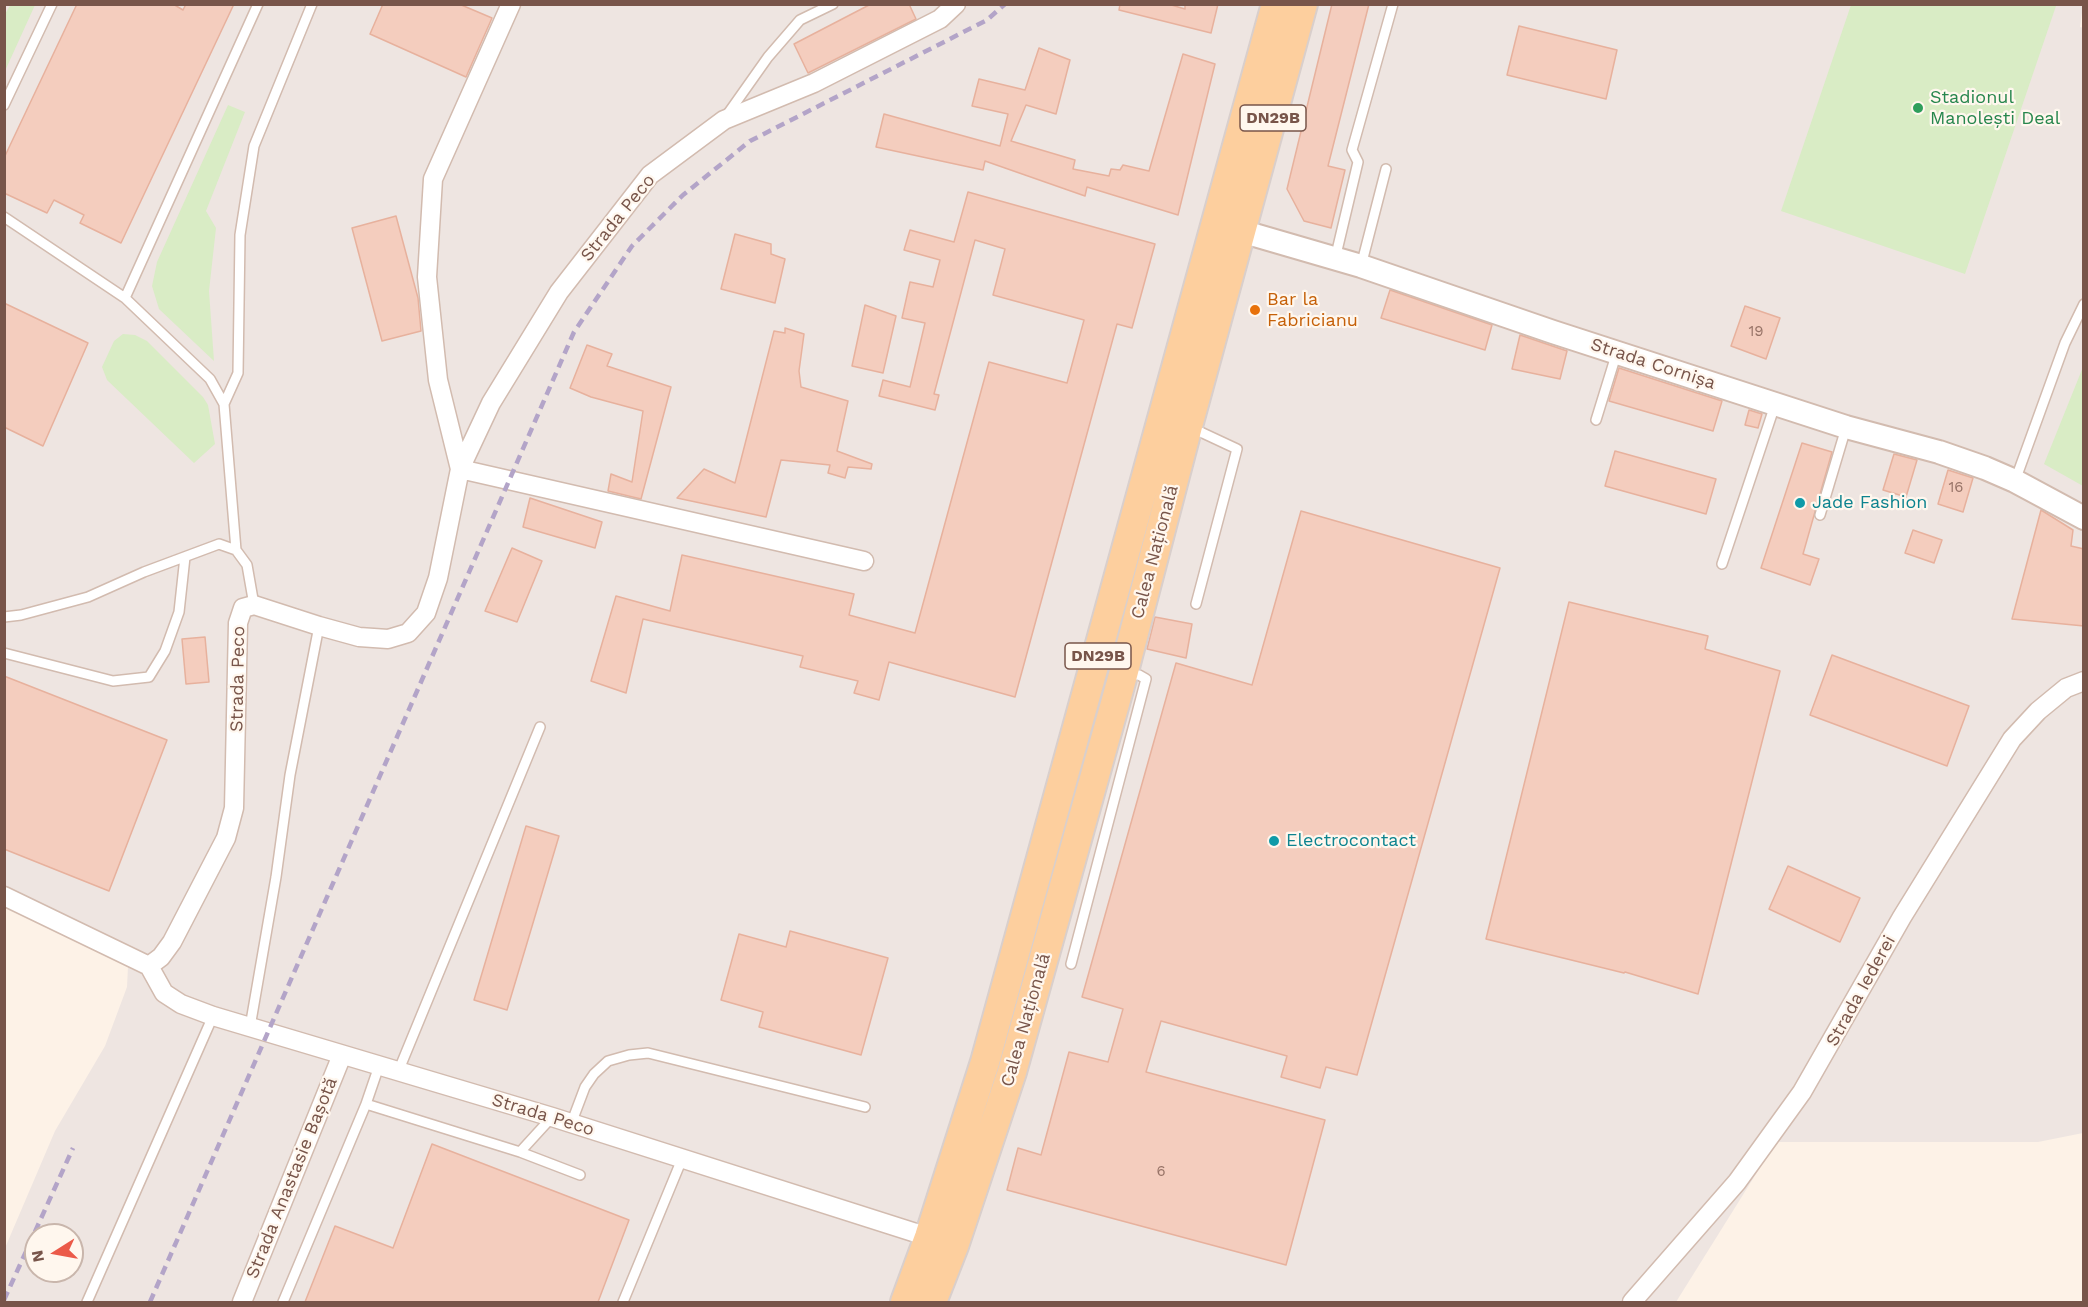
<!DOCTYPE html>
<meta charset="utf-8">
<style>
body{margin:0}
#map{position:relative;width:2088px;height:1307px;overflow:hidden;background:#fdf2e7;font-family:"Work Sans",sans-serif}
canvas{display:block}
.frame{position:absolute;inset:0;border:6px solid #78554a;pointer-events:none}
.north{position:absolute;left:24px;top:1223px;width:60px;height:60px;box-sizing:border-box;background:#fff7ee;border:2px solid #c9b6ac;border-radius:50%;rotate:259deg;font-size:16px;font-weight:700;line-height:24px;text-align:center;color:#78554a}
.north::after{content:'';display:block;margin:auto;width:21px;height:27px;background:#eb5a49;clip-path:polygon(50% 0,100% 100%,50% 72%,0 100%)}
</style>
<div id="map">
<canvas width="2088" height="1307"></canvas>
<div class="frame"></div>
<div class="north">N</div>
</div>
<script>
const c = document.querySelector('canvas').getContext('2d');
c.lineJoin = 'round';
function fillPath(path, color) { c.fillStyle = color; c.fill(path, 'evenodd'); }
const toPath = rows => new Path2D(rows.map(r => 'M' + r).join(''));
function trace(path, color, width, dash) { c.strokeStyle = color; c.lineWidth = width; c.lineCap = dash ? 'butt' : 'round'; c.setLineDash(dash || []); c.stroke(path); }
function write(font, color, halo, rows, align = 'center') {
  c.font = font + ' "Work Sans",sans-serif'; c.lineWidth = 4.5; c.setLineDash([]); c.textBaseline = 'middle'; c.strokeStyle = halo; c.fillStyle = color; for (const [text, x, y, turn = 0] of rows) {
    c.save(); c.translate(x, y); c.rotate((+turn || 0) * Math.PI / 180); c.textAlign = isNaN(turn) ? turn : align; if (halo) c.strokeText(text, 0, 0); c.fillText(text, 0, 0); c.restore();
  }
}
fillPath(toPath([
 [5,5,2083,5,2080,27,2084,28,2083,1133,2038,1142,1776,1142,1676,1302,5,1302,5,1248,55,1131,105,1046,127,987,129,946,5,887],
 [36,1235,72,1235,72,1271,36,1271]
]), '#eee5e1');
fillPath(toPath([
 [11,4,35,5,5,71,5,14],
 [2052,4,2056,6,1965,274,1781,211,1851,5],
 [228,105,245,112,206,211,216,228,209,291,214,361,159,309,152,286,157,262],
 [123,334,135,335,147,341,203,397,208,405,215,444,194,463,107,380,102,367,114,341],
 [2083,367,2084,367,2083,486,2044,464]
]), '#d9ecc5');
const building = toPath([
 [77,4,173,4,183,10,186,4,234,4,121,243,80,223,84,215,54,200,47,213,4,193,4,158,77,4],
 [383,4,459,4,492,18,466,77,370,34,383,4],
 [871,4,909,4,916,19,808,73,794,44,871,4],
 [1120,4,1168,4,1185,9,1185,4,1218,4,1211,33,1119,10,1120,4],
 [1332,4,1369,4,1328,166,1345,170,1331,228,1304,221,1287,189,1332,4],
 [1519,26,1617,50,1606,99,1507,75,1519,26],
 [1039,48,1070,60,1056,114,1026,105,1011,141,1075,160,1073,169,1109,176,1111,169,1120,170,1123,165,1149,171,1183,54,1215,64,1178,215,1087,187,1085,196,985,161,983,170,876,147,884,114,1000,146,1008,114,972,106,979,79,1025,90,1039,48],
 [968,192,1155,244,1132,328,1117,324,1015,697,889,662,879,700,854,693,858,681,800,667,803,656,643,619,626,693,591,681,616,596,670,611,682,555,854,594,849,615,915,633,989,362,1067,383,1084,320,993,295,1005,249,975,240,934,394,939,395,935,410,879,396,883,380,910,387,925,323,902,318,910,282,933,287,940,260,904,250,910,230,954,242,968,192],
 [396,216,418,298,421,331,382,341,352,228,396,216],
 [735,234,771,244,771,254,785,259,775,303,721,289,735,234],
 [1390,290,1492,325,1485,350,1381,318,1390,290],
 [4,303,88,343,43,446,4,427,4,303],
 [865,305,896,316,883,373,852,366,865,305],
 [1745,306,1780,318,1766,359,1731,346,1745,306],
 [785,328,804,334,799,371,801,387,848,401,837,451,872,464,871,469,848,467,845,478,828,473,830,465,781,460,766,517,677,498,704,469,735,483,774,331,785,333,785,328],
 [1520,335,1567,351,1560,379,1512,369,1520,335],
 [587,345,612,354,607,366,671,387,641,499,608,491,611,474,632,482,643,411,591,397,570,388,587,345],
 [1619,368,1722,401,1713,431,1609,401,1619,368],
 [1749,410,1762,414,1758,428,1745,425,1749,410],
 [1802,443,1832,452,1803,554,1819,559,1810,585,1761,568,1802,443],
 [1615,451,1716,479,1706,514,1605,486,1615,451],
 [1894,454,1917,460,1906,497,1883,490,1894,454],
 [1948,470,1973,478,1963,512,1938,504,1948,470],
 [530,498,602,522,595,548,523,527,530,498],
 [2041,510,2073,530,2071,546,2084,549,2084,626,2012,619,2041,510],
 [1301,511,1500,568,1357,1075,1326,1067,1320,1088,1281,1077,1287,1056,1161,1021,1146,1072,1325,1120,1286,1265,1007,1190,1018,1148,1041,1155,1069,1052,1108,1062,1123,1009,1082,997,1176,663,1252,685,1301,511],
 [1913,530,1942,540,1934,563,1905,553,1913,530],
 [512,548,542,561,517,622,485,611,512,548],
 [1569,602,1708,636,1705,649,1780,671,1698,994,1625,972,1624,973,1486,939,1569,602],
 [1155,617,1192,624,1186,658,1147,649,1155,617],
 [205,637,209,682,186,684,182,639,205,637],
 [1832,655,1969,706,1947,766,1810,715,1832,655],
 [4,676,167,740,109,891,4,849,4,676],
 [526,826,559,836,507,1010,474,1000,526,826],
 [1788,866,1860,898,1840,942,1769,909,1788,866],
 [790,931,888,958,861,1055,759,1027,763,1012,721,1000,739,934,786,947,790,931],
 [432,1144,629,1220,598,1302,305,1302,335,1226,393,1248,432,1144]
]);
fillPath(building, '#f4cdbe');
trace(building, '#e7b19d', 1.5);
const service = toPath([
 [4,105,52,4],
 [727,115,768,57,800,20,833,4],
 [4,217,125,298,210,379,224,404,236,550],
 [1335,259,1358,162,1352,150,1393,4],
 [1361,266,1386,169],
 [125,298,258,4],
 [224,404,238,373,240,235,254,146,312,4],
 [1596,420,1617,352],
 [1192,428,1237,449,1196,604],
 [2015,481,2065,343,2084,304],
 [1820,515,1846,428],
 [1722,564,1775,405],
 [4,617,21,615,88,597,144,572,219,544,236,550,247,565,254,605],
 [4,653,113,681,149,677,165,651,179,612,185,557],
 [1071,964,1146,679,1139,675,1125,675],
 [250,1027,276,877,290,775,319,626],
 [398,1072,540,727],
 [366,1104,379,1066],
 [571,1124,585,1087,594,1074,608,1061,629,1055,648,1053,865,1107],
 [520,1152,552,1117],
 [87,1302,213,1016],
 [283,1302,366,1104,520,1152,580,1175],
 [623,1302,682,1159]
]);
const minor = toPath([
 [511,4,433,179,427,277,438,380,460,469,864,561],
 [4,896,149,966,164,993,181,1004,213,1016,552,1117,938,1240],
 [149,966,161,957,172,942,226,838,234,808,238,623,243,608,254,605,319,626,359,637,388,639,408,633,426,613,438,578,460,469,491,403,559,292,650,175,724,120,814,83,940,19,956,4],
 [242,1302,342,1055],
 [1632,1302,1737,1182,1802,1092,1902,917,2012,739,2038,711,2066,688,2084,681]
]);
const tertiary = toPath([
 [1227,227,1361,266,1553,332,1846,427,1939,452,1985,468,2015,481,2084,518]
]);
const primary = toPath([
 [905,1302,929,1237,985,1062,1276,4],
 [932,1302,954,1246,1012,1072,1123,675,1188,426,1303,4]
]);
trace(service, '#d2bbaf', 12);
trace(minor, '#d2bbaf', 21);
trace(tertiary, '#d2bbaf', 26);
trace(primary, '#d9cfcc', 32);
trace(service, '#fff', 9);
trace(minor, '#fff', 18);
trace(tertiary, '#fff', 22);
trace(primary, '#fdcf9e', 28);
trace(toPath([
 [4,1300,73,1148],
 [150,1302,574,332,632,246,683,195,750,141,987,20,1005,4]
]), '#b3a4c8', 4.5, [9, 6]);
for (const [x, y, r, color] of [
 [1918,108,6,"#2e9e5b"],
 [1255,310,6,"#e8710a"],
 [1800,503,6,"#0f9aa8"],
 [1274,841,6,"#0f9aa8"]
]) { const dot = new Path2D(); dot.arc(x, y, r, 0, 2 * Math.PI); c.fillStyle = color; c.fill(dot); trace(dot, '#fff7ee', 2); }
write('15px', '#977367', null, [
 ["19",1756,332],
 ["16",1956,488],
 ["6",1161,1172]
]);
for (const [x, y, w] of [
 [1273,118,66],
 [1098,656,66]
]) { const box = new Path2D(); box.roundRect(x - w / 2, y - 13, w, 26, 4.5); c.fillStyle = '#fff7ee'; c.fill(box); trace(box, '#78554a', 1.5); }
write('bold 16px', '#78554a', null, [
 ["DN29B",1273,118],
 ["DN29B",1098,656]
]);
write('18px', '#27864d', '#fff7ee', [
 ["Stadionul",1930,98],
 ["Manolești Deal",1930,119]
], 'left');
write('18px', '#78554a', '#fff7ee', [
 ["Strada Peco",618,218,-51],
 ["Strada Cornișa",1653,364,18],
 ["Calea Națională",1155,552,-75],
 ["Strada Peco",238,679,-89],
 ["Strada Iederei",1861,991,-61],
 ["Calea Națională",1026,1020,-74],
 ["Strada Peco",543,1115,17],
 ["Strada Anastasie Bașotă",292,1178,-68]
]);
write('18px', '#c56008', '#fff7ee', [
 ["Bar la",1267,300],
 ["Fabricianu",1267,321]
], 'left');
write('18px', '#0d838f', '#fff7ee', [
 ["Jade Fashion",1812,503],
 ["Electrocontact",1286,841]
], 'left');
</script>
